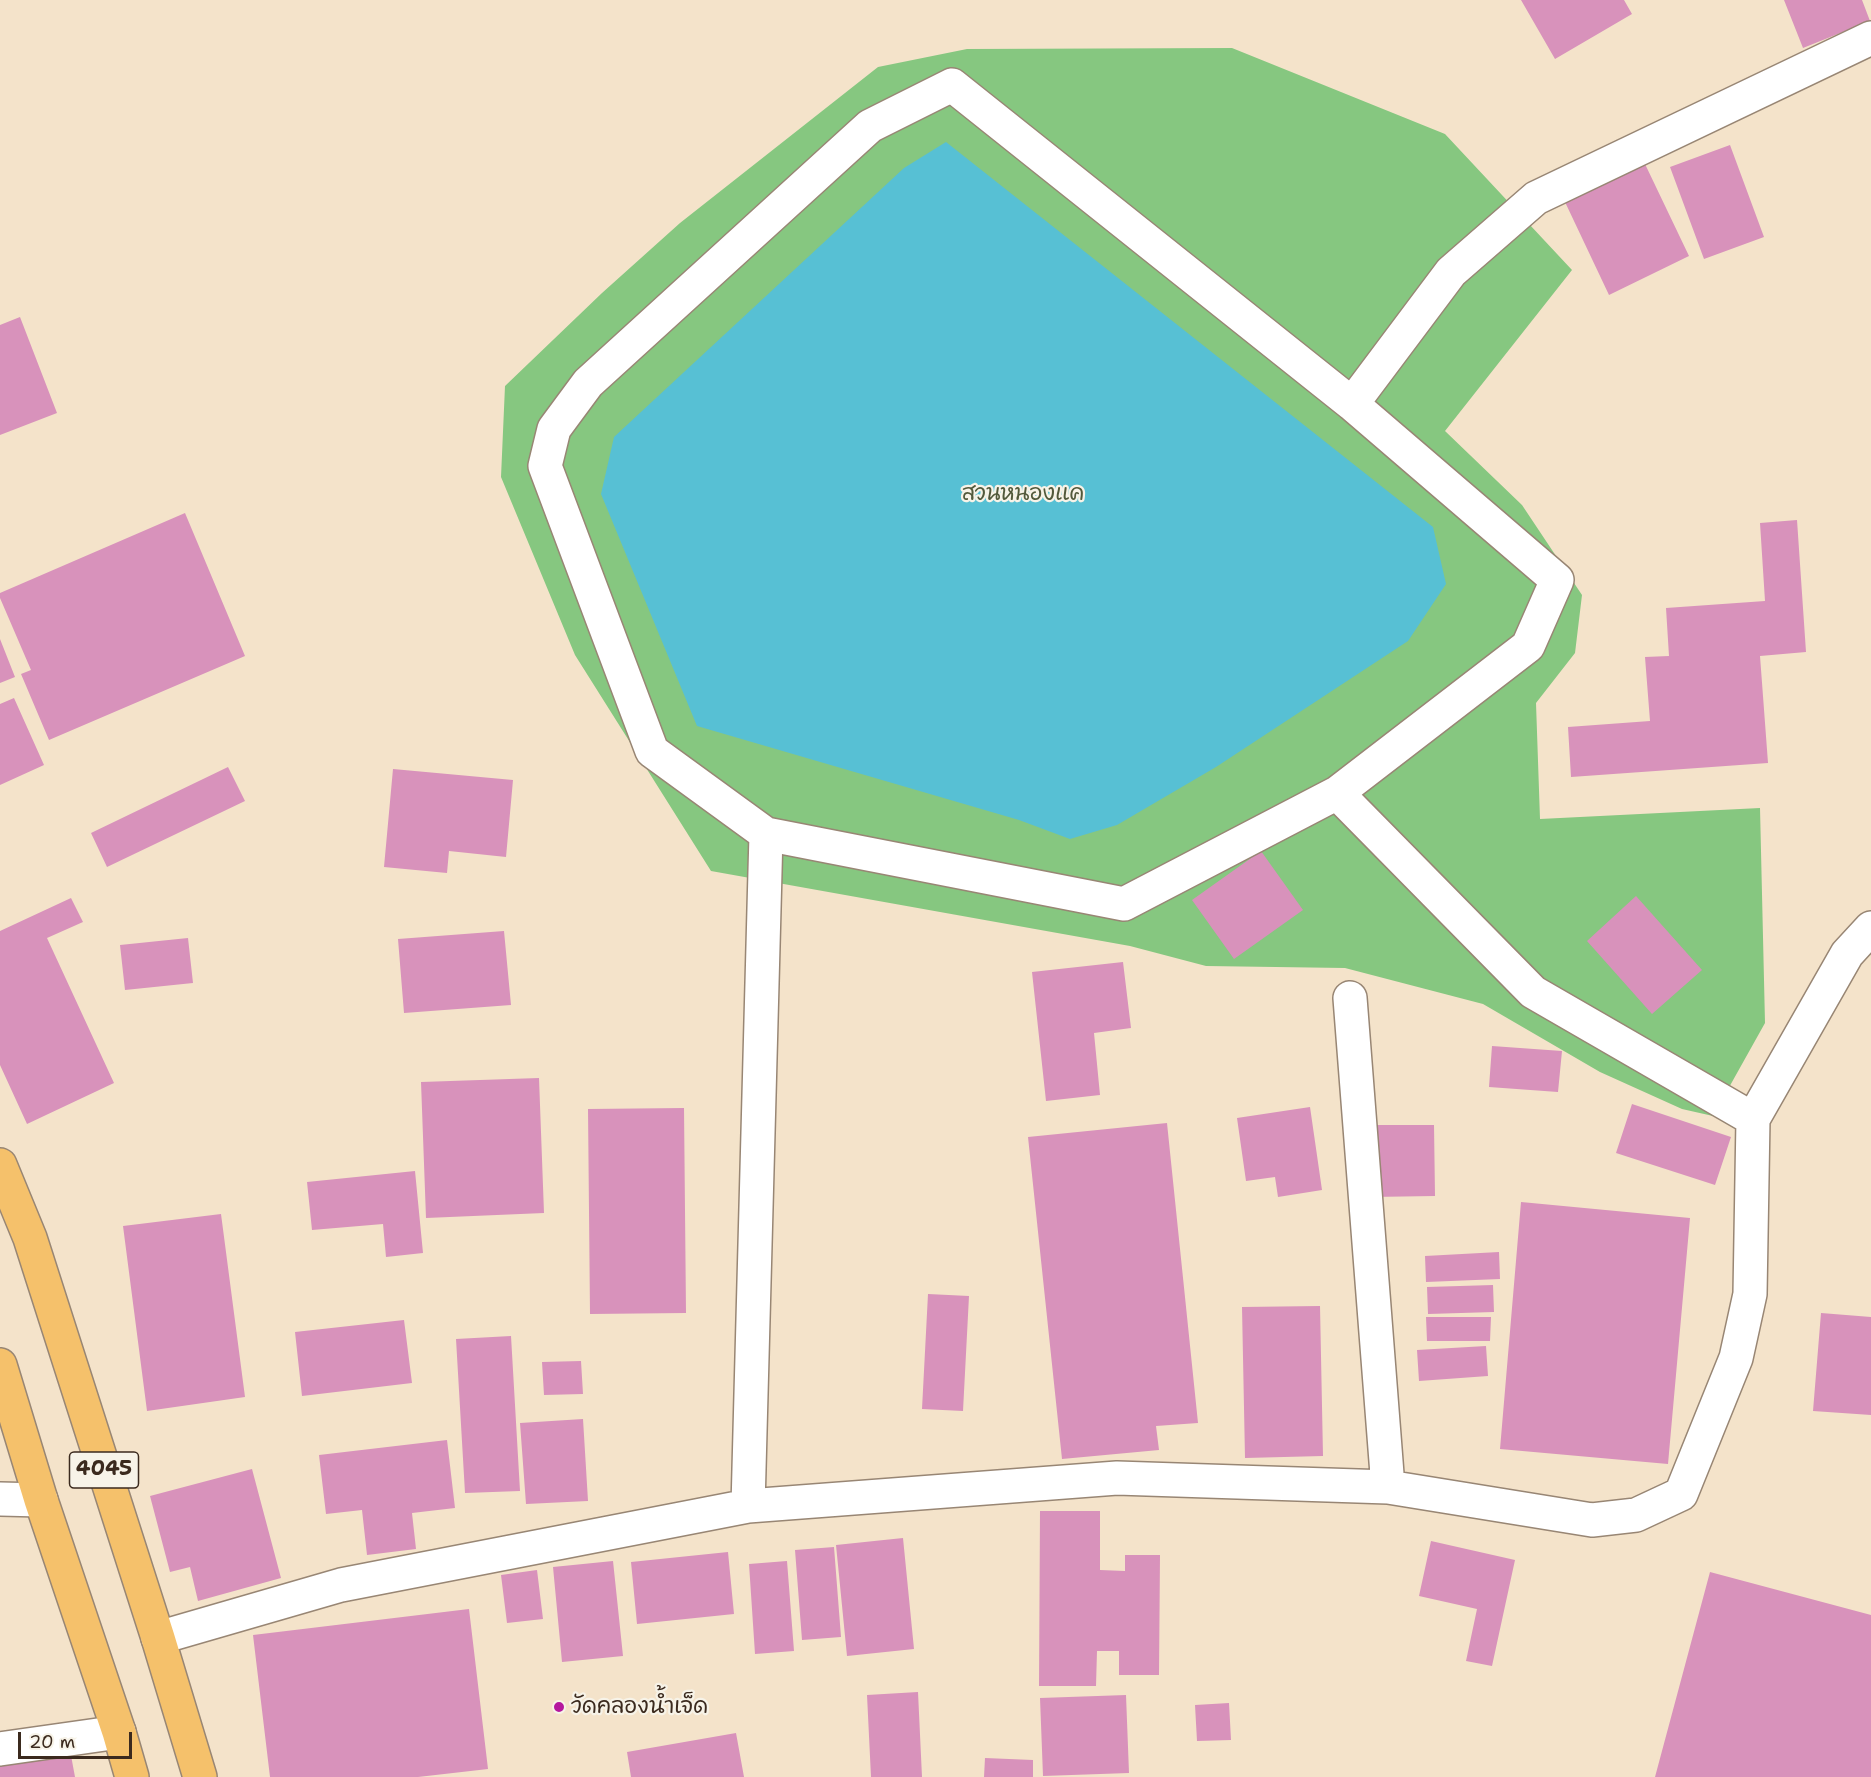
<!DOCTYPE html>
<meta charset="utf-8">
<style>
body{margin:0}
#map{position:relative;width:1871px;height:1777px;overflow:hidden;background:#f4e3ca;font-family:"Shantell Sans",sans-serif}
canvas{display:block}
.scale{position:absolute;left:18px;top:1732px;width:114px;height:27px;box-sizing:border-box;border:3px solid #3b2a1e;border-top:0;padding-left:8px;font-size:18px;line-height:21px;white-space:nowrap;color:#3b2a1e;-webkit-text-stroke:4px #f7f3e8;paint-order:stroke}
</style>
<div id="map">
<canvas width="1871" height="1777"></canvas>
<div class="scale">20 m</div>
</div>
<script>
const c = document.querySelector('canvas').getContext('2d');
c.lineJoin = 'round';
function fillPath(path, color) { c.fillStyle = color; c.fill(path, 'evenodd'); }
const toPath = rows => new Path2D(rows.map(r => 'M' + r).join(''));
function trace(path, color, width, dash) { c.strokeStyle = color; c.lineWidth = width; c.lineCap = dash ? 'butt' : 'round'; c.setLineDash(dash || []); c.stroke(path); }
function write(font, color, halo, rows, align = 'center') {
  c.font = font + ' "Shantell Sans","Playpen Sans Thai",sans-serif'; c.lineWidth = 4.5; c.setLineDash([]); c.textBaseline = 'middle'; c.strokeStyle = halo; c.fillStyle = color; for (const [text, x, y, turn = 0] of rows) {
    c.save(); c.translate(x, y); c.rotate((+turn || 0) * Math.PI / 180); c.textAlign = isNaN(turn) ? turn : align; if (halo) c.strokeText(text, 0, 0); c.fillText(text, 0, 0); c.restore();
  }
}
fillPath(toPath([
 [1232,48,1445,134,1572,270,1445,431,1522,505,1582,595,1575,653,1536,703,1540,819,1760,808,1765,1023,1713,1116,1682,1109,1600,1072,1483,1004,1345,968,1206,966,1130,946,711,871,575,655,501,477,505,386,602,293,680,223,878,67,967,49]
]), '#86c780');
fillPath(toPath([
 [946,142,1433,527,1446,584,1408,641,1216,767,1117,825,1070,839,1019,820,697,726,601,494,614,437,904,168]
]), '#57c0d4');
fillPath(toPath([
 [1521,0,1624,0,1632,14,1555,59],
 [1784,0,1862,0,1870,21,1803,48],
 [1730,145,1764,237,1704,259,1670,167],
 [1645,164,1689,256,1609,295,1565,202],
 [20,317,57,413,0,435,0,325],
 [185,513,245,656,49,740,21,674,31,670,0,598,0,593],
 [1797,520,1806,652,1760,656,1768,763,1571,777,1568,727,1650,721,1645,657,1669,656,1666,608,1765,601,1760,523],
 [0,639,15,677,0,683],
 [14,698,44,765,0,785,0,704],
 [228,767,245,801,107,867,91,833],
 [393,769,513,780,506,857,449,851,447,873,384,867],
 [1261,851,1303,910,1234,959,1192,900],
 [1636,896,1702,970,1652,1014,1587,941],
 [71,898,83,922,47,938,114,1083,27,1124,0,1065,0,931],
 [504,931,511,1005,404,1013,398,939],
 [188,938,193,983,125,990,120,945],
 [1123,962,1131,1028,1094,1033,1100,1095,1046,1101,1032,972],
 [1492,1046,1562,1051,1558,1092,1489,1087],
 [539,1078,544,1213,426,1218,421,1082],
 [1632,1104,1731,1137,1715,1185,1616,1153],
 [1310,1107,1322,1190,1278,1197,1275,1177,1246,1181,1237,1118],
 [684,1108,686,1313,590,1314,588,1109],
 [1167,1123,1198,1423,1156,1426,1159,1450,1062,1459,1028,1137],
 [1369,1125,1434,1125,1435,1196,1371,1197],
 [415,1171,423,1253,386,1257,383,1224,312,1230,307,1182],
 [1521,1202,1690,1218,1668,1464,1500,1449],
 [221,1214,245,1397,147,1411,123,1226],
 [1499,1252,1500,1279,1426,1282,1425,1256],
 [1493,1285,1494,1312,1428,1314,1427,1287],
 [928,1294,969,1296,963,1411,922,1409],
 [1320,1306,1323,1456,1245,1458,1242,1307],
 [1821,1313,1871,1317,1871,1415,1813,1411],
 [1426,1317,1491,1317,1490,1341,1427,1341],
 [404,1320,412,1383,302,1396,295,1332],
 [511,1336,520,1491,465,1493,456,1339],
 [1486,1346,1488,1376,1419,1381,1417,1350],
 [581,1361,583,1394,544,1395,542,1362],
 [583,1419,588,1501,526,1504,520,1423],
 [447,1440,455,1508,412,1513,416,1549,367,1555,362,1510,326,1514,319,1455],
 [252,1469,281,1578,198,1601,190,1567,170,1572,150,1496],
 [1040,1511,1100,1511,1100,1570,1125,1571,1125,1555,1160,1555,1159,1675,1119,1675,1119,1651,1097,1651,1096,1686,1039,1686],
 [903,1538,914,1649,847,1656,836,1545],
 [1431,1541,1515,1560,1492,1666,1466,1661,1477,1609,1419,1596],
 [834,1547,841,1637,802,1640,795,1550],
 [728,1552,734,1614,637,1624,631,1562],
 [613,1561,623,1656,562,1662,553,1567],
 [787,1561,794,1651,755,1654,749,1564],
 [537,1570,543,1619,507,1623,501,1575],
 [1710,1572,1871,1615,1871,1777,1655,1777],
 [469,1609,488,1769,418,1777,270,1777,253,1635],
 [918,1692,922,1777,871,1777,867,1695],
 [1126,1695,1129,1773,1043,1776,1040,1698],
 [1229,1703,1231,1740,1197,1741,1195,1705],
 [736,1733,744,1777,631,1777,627,1752],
 [70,1750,75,1777,0,1777,0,1763],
 [985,1758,1033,1760,1033,1777,984,1777]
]), '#d892bb');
const minor = toPath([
 [952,85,1352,404,1557,580,1528,646,1337,793,1124,904,766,834,652,751,545,466,554,429,588,383,870,126,952,85],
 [1352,404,1451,272,1536,198,1871,38],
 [1337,793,1533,992,1753,1119],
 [1350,998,1388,1487],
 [0,1499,41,1500],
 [748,1506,766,834],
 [158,1638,341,1585,748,1506,1117,1478,1388,1487,1592,1520,1636,1515,1681,1494,1736,1358,1750,1294,1753,1119,1847,954,1871,928],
 [0,1749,119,1732]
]);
const primary = toPath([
 [0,1165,30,1238,158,1638,200,1777],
 [0,1365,41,1500,119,1732,132,1777]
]);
trace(minor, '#988674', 36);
trace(primary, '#988674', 36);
trace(minor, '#fff', 33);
trace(primary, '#f5c16b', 33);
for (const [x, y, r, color] of [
 [559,1707,6,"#b5179e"]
]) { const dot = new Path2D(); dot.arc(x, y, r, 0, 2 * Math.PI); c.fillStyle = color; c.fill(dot); trace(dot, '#f7f3e8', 2); }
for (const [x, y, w] of [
 [104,1470,69]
]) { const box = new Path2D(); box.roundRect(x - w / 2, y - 18, w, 36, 4.5); c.fillStyle = '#f7f3e8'; c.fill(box); trace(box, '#3b2a1e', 1.5); }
write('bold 21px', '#3b2a1e', null, [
 ["4045",104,1470]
]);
write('22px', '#52593b', '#f7f3e8', [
 ["สวนหนองแค",1023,494]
]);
write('22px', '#3b2a1e', '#f7f3e8', [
 ["วัดคลองน้ำเจ็ด",571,1707]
], 'left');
</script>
